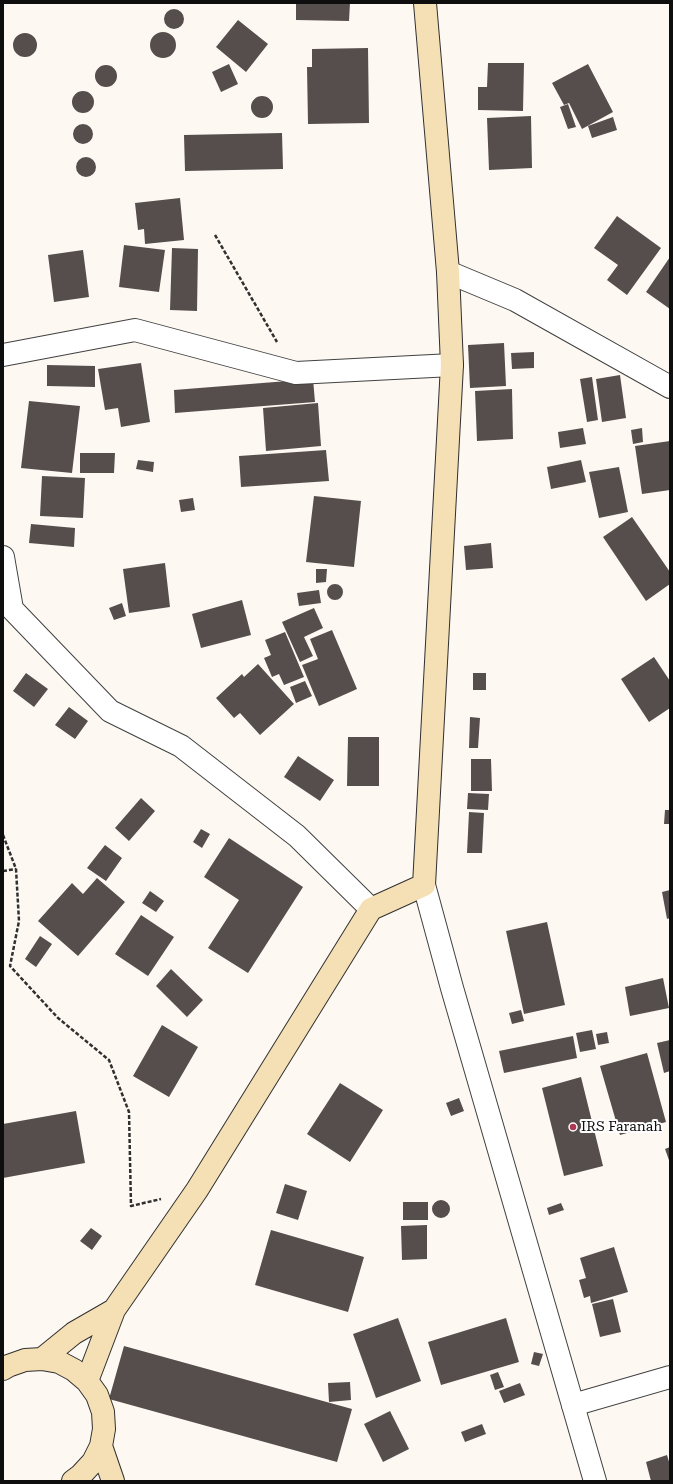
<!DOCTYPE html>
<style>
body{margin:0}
#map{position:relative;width:673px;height:1484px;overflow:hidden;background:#fdf9f2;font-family:"Roboto Serif",serif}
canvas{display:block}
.frame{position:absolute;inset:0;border:4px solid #0e0e0e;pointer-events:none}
</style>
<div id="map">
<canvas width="673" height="1484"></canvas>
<div class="frame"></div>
</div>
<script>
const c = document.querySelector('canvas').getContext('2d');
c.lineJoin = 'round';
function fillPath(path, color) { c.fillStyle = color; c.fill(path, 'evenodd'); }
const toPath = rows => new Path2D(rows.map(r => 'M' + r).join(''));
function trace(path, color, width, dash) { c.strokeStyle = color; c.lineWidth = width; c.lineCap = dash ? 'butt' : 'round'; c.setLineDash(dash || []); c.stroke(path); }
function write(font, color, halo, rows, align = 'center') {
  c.font = font + ' "Roboto Serif",serif'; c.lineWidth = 4; c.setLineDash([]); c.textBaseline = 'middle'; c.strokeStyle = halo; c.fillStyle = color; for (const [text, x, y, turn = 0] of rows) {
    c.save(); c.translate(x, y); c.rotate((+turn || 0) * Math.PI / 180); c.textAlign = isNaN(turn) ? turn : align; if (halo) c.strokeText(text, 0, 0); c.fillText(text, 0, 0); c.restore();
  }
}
fillPath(toPath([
 [296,3,350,3,349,21,296,20],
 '164 19a10 10 0 1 1 20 0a10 10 0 1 1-20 0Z',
 [238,20,268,44,246,72,216,47],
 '150 45a13 13 0 1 1 26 0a13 13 0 1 1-26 0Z',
 '13 45a12 12 0 1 1 24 0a12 12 0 1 1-24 0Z',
 [368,48,369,123,308,124,307,67,312,67,312,49],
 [488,63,524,63,523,111,478,110,478,87,487,87],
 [229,64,238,84,221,92,212,72],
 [588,64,613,112,582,129,569,103,564,105,552,83],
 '95 76a11 11 0 1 1 22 0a11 11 0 1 1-22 0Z',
 '72 102a11 11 0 1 1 22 0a11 11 0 1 1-22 0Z',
 '251 107a11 11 0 1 1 22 0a11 11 0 1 1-22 0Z',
 [568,104,576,127,568,129,560,107],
 [531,116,532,168,489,170,487,118],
 [613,117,617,130,592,138,588,126],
 '73 134a10 10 0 1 1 20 0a10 10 0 1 1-20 0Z',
 [282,133,283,169,185,171,184,135],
 '76 167a10 10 0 1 1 20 0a10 10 0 1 1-20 0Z',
 [180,198,184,240,145,244,144,229,138,230,135,203],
 [617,216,661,248,627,295,607,280,618,265,594,248],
 [124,245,165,250,159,292,119,287],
 [172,248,198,249,197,311,170,310],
 [83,250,89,297,54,302,48,255],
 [670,257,670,309,646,292],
 [504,343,506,386,470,388,468,345],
 [534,352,534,368,512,369,511,353],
 [141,363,150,422,121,427,118,408,105,410,98,369],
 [47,365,95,366,95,387,47,386],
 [620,375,626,418,602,422,596,379],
 [592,377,598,420,587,422,580,379],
 [313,379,315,402,175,413,174,390],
 [512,389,513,439,477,441,475,391],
 [29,401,80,406,72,473,21,468],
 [318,403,321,446,266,451,263,408],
 [583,428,586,444,560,448,558,432],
 [642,428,643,442,633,444,631,430],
 [670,441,670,490,642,494,635,446],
 [326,450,329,481,241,487,239,456],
 [80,453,115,453,114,473,80,473],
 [138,460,154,462,153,472,136,469],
 [581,460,586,482,551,489,547,467],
 [619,467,628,512,599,518,589,472],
 [42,476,85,478,83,518,40,516],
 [314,496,361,501,354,567,306,562],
 [193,498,195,510,181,512,179,500],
 [632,517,670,572,670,584,646,601,603,537],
 [31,524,75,528,74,547,29,543],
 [491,543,493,568,466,570,464,546],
 [165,563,170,607,129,613,123,569],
 [316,569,327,569,326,582,316,583],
 '327 592a8 8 0 1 1 16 0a8 8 0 1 1-16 0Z',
 [319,590,321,603,299,606,297,593],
 [242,600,251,635,201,648,192,614],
 [122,603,126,616,114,620,109,608],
 [314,608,323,628,304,637,313,656,300,662,282,622],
 [332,630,357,689,319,706,302,665,318,659,310,639],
 [285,632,304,677,284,685,279,674,272,677,264,658,271,655,265,640],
 [654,657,670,681,670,708,649,722,621,679],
 [258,664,294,704,260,735,240,713,234,718,216,698,242,674,244,677],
 [26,673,48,689,34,707,13,691],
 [473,673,486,673,486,690,473,690],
 [305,681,312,696,296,703,290,687],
 [69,707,88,721,75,739,55,725],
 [470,717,480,718,478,748,469,748],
 [348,737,379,737,379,786,347,786],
 [298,756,334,780,320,801,284,777],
 [471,759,491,759,492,791,471,791],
 [468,793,489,794,488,810,467,809],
 [141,798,155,811,129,841,115,828],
 [665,810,670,810,670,824,664,824],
 [469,812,484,813,482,853,467,853],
 [201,829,210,834,202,848,193,842],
 [229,838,303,887,248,973,208,948,239,900,204,877],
 [105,845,122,858,106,881,87,868],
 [97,878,125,902,78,956,38,921,72,883,83,894],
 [670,890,670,918,667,919,662,892],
 [150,891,164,901,156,912,142,903],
 [141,915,174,937,148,976,115,954],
 [547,922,565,1005,524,1014,506,931],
 [40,936,52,944,36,967,25,959],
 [171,969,203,1000,187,1017,156,986],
 [663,978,669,1008,630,1016,625,987],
 [521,1010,524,1021,512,1024,509,1013],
 [162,1025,198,1047,169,1097,133,1076],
 [592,1030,596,1049,580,1052,576,1033],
 [607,1032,609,1043,598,1045,596,1034],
 [573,1036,577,1058,504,1073,499,1051],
 [670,1040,670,1071,664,1073,657,1043],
 [647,1053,666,1122,620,1135,600,1066],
 [581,1077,603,1166,564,1176,542,1088],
 [340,1083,383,1110,350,1162,307,1134],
 [459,1098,464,1111,451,1116,446,1103],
 [76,1111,85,1163,3,1178,3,1124],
 [670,1147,670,1163,665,1149],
 [285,1184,307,1191,298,1220,276,1213],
 '432 1209a9 9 0 1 1 18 0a9 9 0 1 1-18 0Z',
 [403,1202,428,1202,428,1220,403,1220],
 [561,1203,564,1210,549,1215,547,1208],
 [427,1225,427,1259,402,1260,401,1226],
 [91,1228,102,1236,92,1250,80,1241],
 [271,1230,364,1257,348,1312,255,1285],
 [614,1247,628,1292,591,1303,590,1296,584,1298,579,1280,586,1278,580,1258],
 [613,1299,621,1332,600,1337,592,1304],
 [398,1318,421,1381,376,1398,353,1334],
 [506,1318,519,1362,441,1385,428,1342],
 [124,1346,352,1409,337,1462,109,1399],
 [534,1352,543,1354,539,1366,531,1364],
 [498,1372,504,1387,495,1390,490,1375],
 [350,1382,351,1400,329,1402,328,1383],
 [520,1383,525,1395,504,1403,499,1391],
 [390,1411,409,1449,383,1462,364,1424],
 [482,1424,486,1434,465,1442,461,1432],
 [667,1455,670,1465,670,1481,651,1481,646,1462]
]), '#564e4c');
const minor = toPath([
 [448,272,515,300,670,387],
 [3,355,135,330,296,373,452,365],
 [3,557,12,609,110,711,181,746,297,836,371,909],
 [573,1405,670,1377]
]);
const tertiary = toPath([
 [424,885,452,988,595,1481]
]);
const secondary = toPath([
 [42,1359,74,1333,114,1310],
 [3,1369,8,1366,25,1360,42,1359,59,1362,74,1370,87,1381,97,1395,103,1412,104,1429,101,1446,93,1462,81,1475,73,1481],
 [87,1381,114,1310,197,1190,371,909,424,885,452,365,448,272,425,3],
 [101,1446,113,1481]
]);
trace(minor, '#414141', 24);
trace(tertiary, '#414141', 24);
trace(secondary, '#303030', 24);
trace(toPath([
 [215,235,277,342],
 [3,835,16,869,19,921,10,966,58,1018,109,1060,129,1112,131,1206,161,1199],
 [3,871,16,869]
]), '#303030', 2.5, [4, 2]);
trace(minor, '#fff', 22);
trace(tertiary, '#fff', 22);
trace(secondary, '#f5e0b5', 22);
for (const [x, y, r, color] of [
 [573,1127,4,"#ad3856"]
]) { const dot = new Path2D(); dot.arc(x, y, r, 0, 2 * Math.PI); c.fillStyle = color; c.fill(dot); trace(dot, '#fff', 1.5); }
write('14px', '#0e0e0e', '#fff', [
 ["IRS Faranah",581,1127]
], 'left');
</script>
